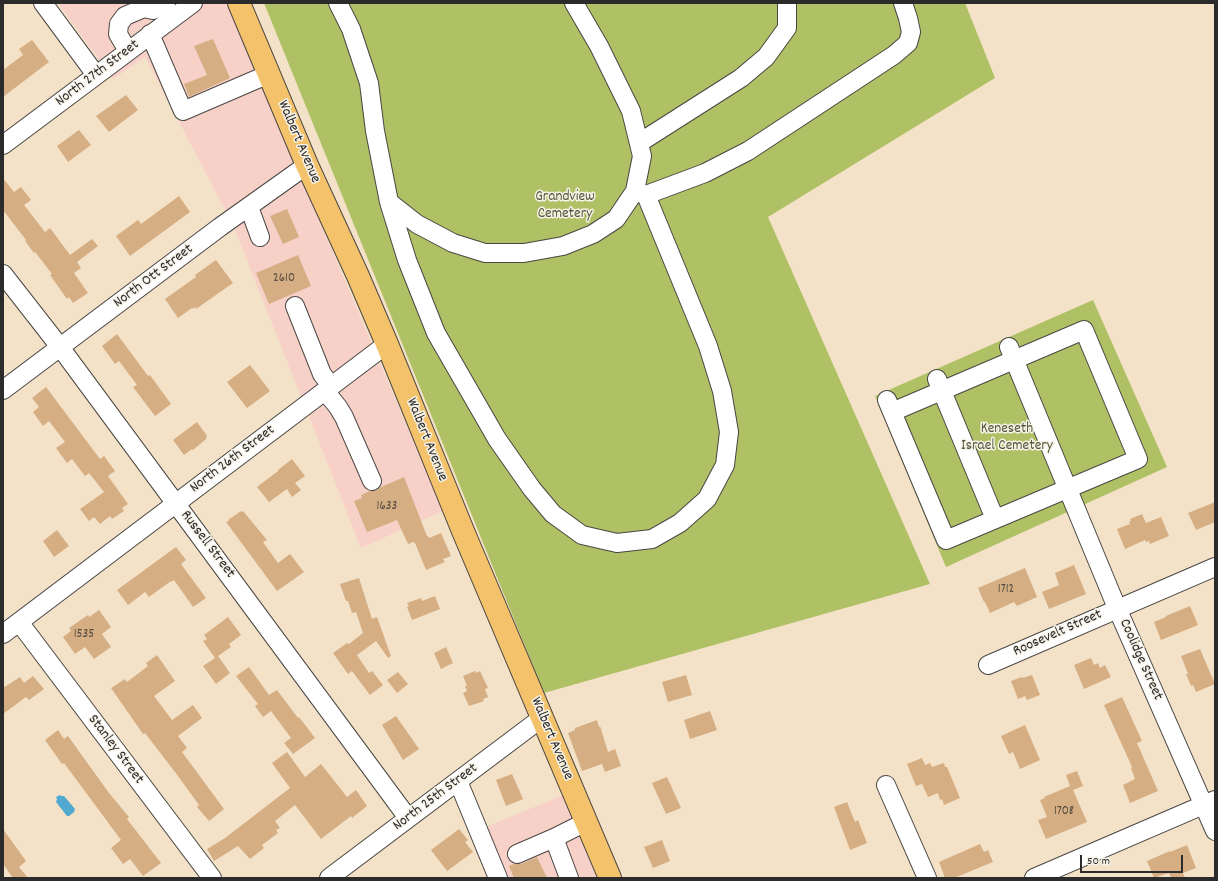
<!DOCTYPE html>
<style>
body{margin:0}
#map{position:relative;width:1218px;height:881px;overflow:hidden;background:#f4e2c8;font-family:Dekko,sans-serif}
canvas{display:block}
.frame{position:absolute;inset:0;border:4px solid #2b2b2b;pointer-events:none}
.scale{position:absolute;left:1080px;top:855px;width:103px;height:18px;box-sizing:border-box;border:2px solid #2b2b2b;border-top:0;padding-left:5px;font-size:12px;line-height:14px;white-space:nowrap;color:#2b2b2b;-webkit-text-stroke:3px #f7f3e8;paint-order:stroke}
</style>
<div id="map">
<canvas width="1218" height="881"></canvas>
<div class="frame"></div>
<div class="scale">50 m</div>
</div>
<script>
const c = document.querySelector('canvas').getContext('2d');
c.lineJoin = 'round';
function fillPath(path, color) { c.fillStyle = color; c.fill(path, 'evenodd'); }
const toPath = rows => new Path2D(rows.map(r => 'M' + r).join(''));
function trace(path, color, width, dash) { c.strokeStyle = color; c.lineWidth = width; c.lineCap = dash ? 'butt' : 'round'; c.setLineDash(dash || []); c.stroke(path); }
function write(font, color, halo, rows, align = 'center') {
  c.font = font + ' Dekko,sans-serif'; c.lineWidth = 3; c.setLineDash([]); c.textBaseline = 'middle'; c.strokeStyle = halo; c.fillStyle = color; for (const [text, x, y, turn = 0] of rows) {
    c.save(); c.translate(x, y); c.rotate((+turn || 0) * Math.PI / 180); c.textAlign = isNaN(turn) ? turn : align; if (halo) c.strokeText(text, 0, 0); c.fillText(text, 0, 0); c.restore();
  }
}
fillPath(toPath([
 [58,3,227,3,443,511,361,548,233,225,145,57,113,79],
 [566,794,601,878,489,878,471,833]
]), '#f7d1c8');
fillPath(toPath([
 [264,3,965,3,995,78,768,217,930,584,544,693],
 [1093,300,1167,467,946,567,875,396]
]), '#afc164');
fillPath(toPath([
 [60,795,61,796,64,796,75,809,74,812,69,816,67,816,56,802,57,799,56,797]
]), '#52a9cf');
fillPath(toPath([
 [213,39,230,78,189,97,184,84,207,75,194,46],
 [32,40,49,62,3,97,3,70,23,55,19,49],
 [126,95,138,110,109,132,96,116],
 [79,130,91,145,68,162,57,146],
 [3,178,14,192,21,187,31,200,24,205,45,232,50,228,70,255,92,239,98,246,77,262,81,268,74,273,88,293,73,303,69,297,67,299,50,275,52,274,35,252,34,253,25,241,26,240,3,210],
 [179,196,190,212,130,256,116,236,138,220,141,224],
 [287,209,299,237,283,244,270,216],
 [298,255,311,286,269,304,256,273],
 [216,260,233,283,196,309,195,307,193,309,192,308,178,318,165,299,196,277,195,275],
 [117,334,148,376,150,375,171,404,155,416,133,387,137,385,119,361,115,364,102,346],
 [250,365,270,391,247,408,227,382],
 [46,387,100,459,104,456,115,471,108,476,128,504,122,508,124,511,112,519,110,516,100,524,94,517,89,521,80,509,104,492,89,473,85,476,72,459,67,463,56,448,65,442,49,421,43,426,33,412,39,407,32,398],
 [197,422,207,436,206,438,206,439,193,450,192,449,184,455,173,440],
 [292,459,305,476,295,483,301,490,292,497,287,489,269,502,257,487,278,471,278,470],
 [404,477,427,536,428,536,429,538,441,533,451,556,443,559,445,562,426,570,415,543,413,542,408,544,397,520,367,532,354,501,362,498,361,495,370,491,376,491,381,487],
 [1215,502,1215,522,1196,530,1188,513],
 [241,511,242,512,243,511,267,540,263,542,278,563,290,554,304,572,277,591,226,522,229,521,228,520],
 [1142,514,1146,523,1161,517,1169,536,1150,544,1149,541,1146,542,1145,540,1125,549,1117,529,1130,524,1129,522,1131,521,1130,519],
 [57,530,69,546,54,557,43,541],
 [176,547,186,560,181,564,206,598,193,607,174,580,171,582,171,581,149,597,145,592,128,605,117,590],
 [1074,565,1086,594,1049,609,1042,592,1059,585,1055,573],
 [1025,568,1037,597,1017,606,1014,602,990,613,985,602,984,602,978,588],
 [359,578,372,619,377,617,391,656,388,658,376,641,357,655,369,673,372,671,383,685,370,695,352,671,348,674,333,653,347,643,349,644,363,633,356,612,352,613,348,601,346,601,340,584],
 [435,596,440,609,412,620,407,607,409,606,407,603,421,598,422,601],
 [1190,606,1198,625,1161,640,1154,622,1166,617,1166,616],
 [99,610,111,627,102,634,111,647,94,659,85,647,75,654,63,637,71,631,69,628,88,615,89,617],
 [228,617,241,635,229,644,231,647,218,656,230,673,216,684,203,666,215,658,203,641,207,639,204,635],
 [446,647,453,663,441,669,434,653],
 [1200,649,1215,684,1196,692,1193,685,1191,686,1186,674,1188,674,1181,656],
 [157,655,175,681,154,696,172,720,193,705,202,718,178,736,187,748,182,752,224,809,209,821,197,807,199,805,178,776,145,733,143,734,111,688,125,679,127,682,148,666,146,663],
 [1091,658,1094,665,1098,663,1100,668,1105,665,1111,677,1084,689,1074,665],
 [249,667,269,695,277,690,298,718,299,717,315,738,293,754,284,743,291,738,271,711,263,717,255,706,258,704,236,676],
 [475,671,476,673,480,671,488,688,485,689,488,697,483,699,484,701,469,706,463,693,467,691,465,686,467,686,463,676],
 [398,672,408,684,397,693,387,680],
 [686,675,692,695,668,702,662,682],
 [1032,675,1040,695,1027,700,1025,696,1018,699,1011,681,1022,677,1023,678],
 [33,676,44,689,29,700,26,697,3,714,3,688,20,677,24,683],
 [1122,697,1142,741,1137,743,1158,791,1130,803,1123,785,1135,779,1131,768,1132,767,1104,705],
 [710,711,717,730,690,739,684,720],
 [396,716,419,749,403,760,382,725],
 [597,720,599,727,600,726,608,752,615,749,621,766,605,772,602,764,582,771,568,733,575,730,575,728],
 [1025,725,1040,760,1020,769,1013,752,1009,754,1001,736],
 [58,730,64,739,68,736,109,793,129,817,127,819,161,863,143,876,130,859,123,864,111,848,121,840,64,763,62,764,45,740],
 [287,752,305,777,321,764,347,797,356,790,367,806,352,818,351,816,321,839,295,805,275,821,280,828,276,830,278,833,262,845,264,848,250,859,238,846,214,861,207,849,225,838,290,788,272,763],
 [922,758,925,765,930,763,932,767,944,763,945,767,947,767,960,798,944,805,942,799,940,800,938,793,928,797,922,784,916,786,907,764],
 [1077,771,1083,786,1073,790,1087,822,1046,839,1038,820,1047,817,1040,800,1045,798,1044,797,1070,786,1066,775],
 [512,774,523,799,506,806,496,780],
 [667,777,681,808,666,814,652,783],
 [847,802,855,822,858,820,867,843,850,850,834,807],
 [3,829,26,861,19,867,28,878,13,878,3,864],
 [459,829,468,840,465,842,473,852,447,871,431,850],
 [662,840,670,861,653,868,644,847],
 [980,844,984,852,988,850,993,862,954,878,945,878,939,862],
 [1187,845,1196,868,1183,873,1185,878,1171,878,1169,873,1154,878,1147,861,1170,851,1170,852],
 [537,857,547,878,514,878,509,866,514,864,521,864]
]), '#d5ae83');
const minor = toPath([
 [43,3,96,75],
 [338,3,351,29,369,83,375,131,389,202,407,260,436,333,497,439,532,489,553,514,582,535,617,543,652,539,680,523,707,499,725,465,729,432,722,391,708,346,646,195],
 [150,34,183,111,269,74],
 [128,51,118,34,119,24,125,16,144,8,153,10,166,3],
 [639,143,741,78,766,57,787,28,787,3],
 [3,145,193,3],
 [635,191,646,195,705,173,748,151,894,55,908,43,911,32,908,18,903,3],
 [389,202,417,224,453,243,485,253,524,253,563,246,593,234,616,219,635,191,642,156,631,111,599,46,574,3],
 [249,207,260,237],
 [3,274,60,347,408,818],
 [295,306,322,374,331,386],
 [1009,347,1117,608,1215,831],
 [937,379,995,519],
 [3,390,220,227,307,165],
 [325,391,338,407,344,417,372,481],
 [887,400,946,540,1138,459,1084,330,892,412],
 [19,622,212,878],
 [3,634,387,344],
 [988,665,1215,567],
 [458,781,498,878],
 [886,785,927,878],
 [517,854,554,838],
 [329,878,543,717],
 [569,878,554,838,586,822],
 [1034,878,1215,800]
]);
const major = toPath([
 [239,3,307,165,358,276,387,344,463,531,610,878]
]);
trace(minor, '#494643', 20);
trace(major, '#494643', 24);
trace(minor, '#fff', 18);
trace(major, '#f3c26a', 22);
write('13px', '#564c41', null, [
 ["2610",284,279],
 ["1633",387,507],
 ["1712",1006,590],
 ["1535",84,635],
 ["1708",1064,812]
]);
write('15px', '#2b2b2b', '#f7f3e8', [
 ["North 27th Street",98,74,-37],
 ["Walbert Avenue",298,142,67],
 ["North Ott Street",154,277,-37],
 ["Walbert Avenue",426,440,68],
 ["North 26th Street",233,460,-37],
 ["Russell Street",207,545,53],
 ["Roosevelt Street",1058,634,-24],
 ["Coolidge Street",1140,660,66],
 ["Walbert Avenue",551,739,67],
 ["Stanley Street",115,750,53],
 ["North 25th Street",436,798,-37]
]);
write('15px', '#53583c', '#f7f3e8', [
 ["Grandview",565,198],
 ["Cemetery",565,215],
 ["Keneseth",1007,430],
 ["Israel Cemetery",1007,447]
]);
</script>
